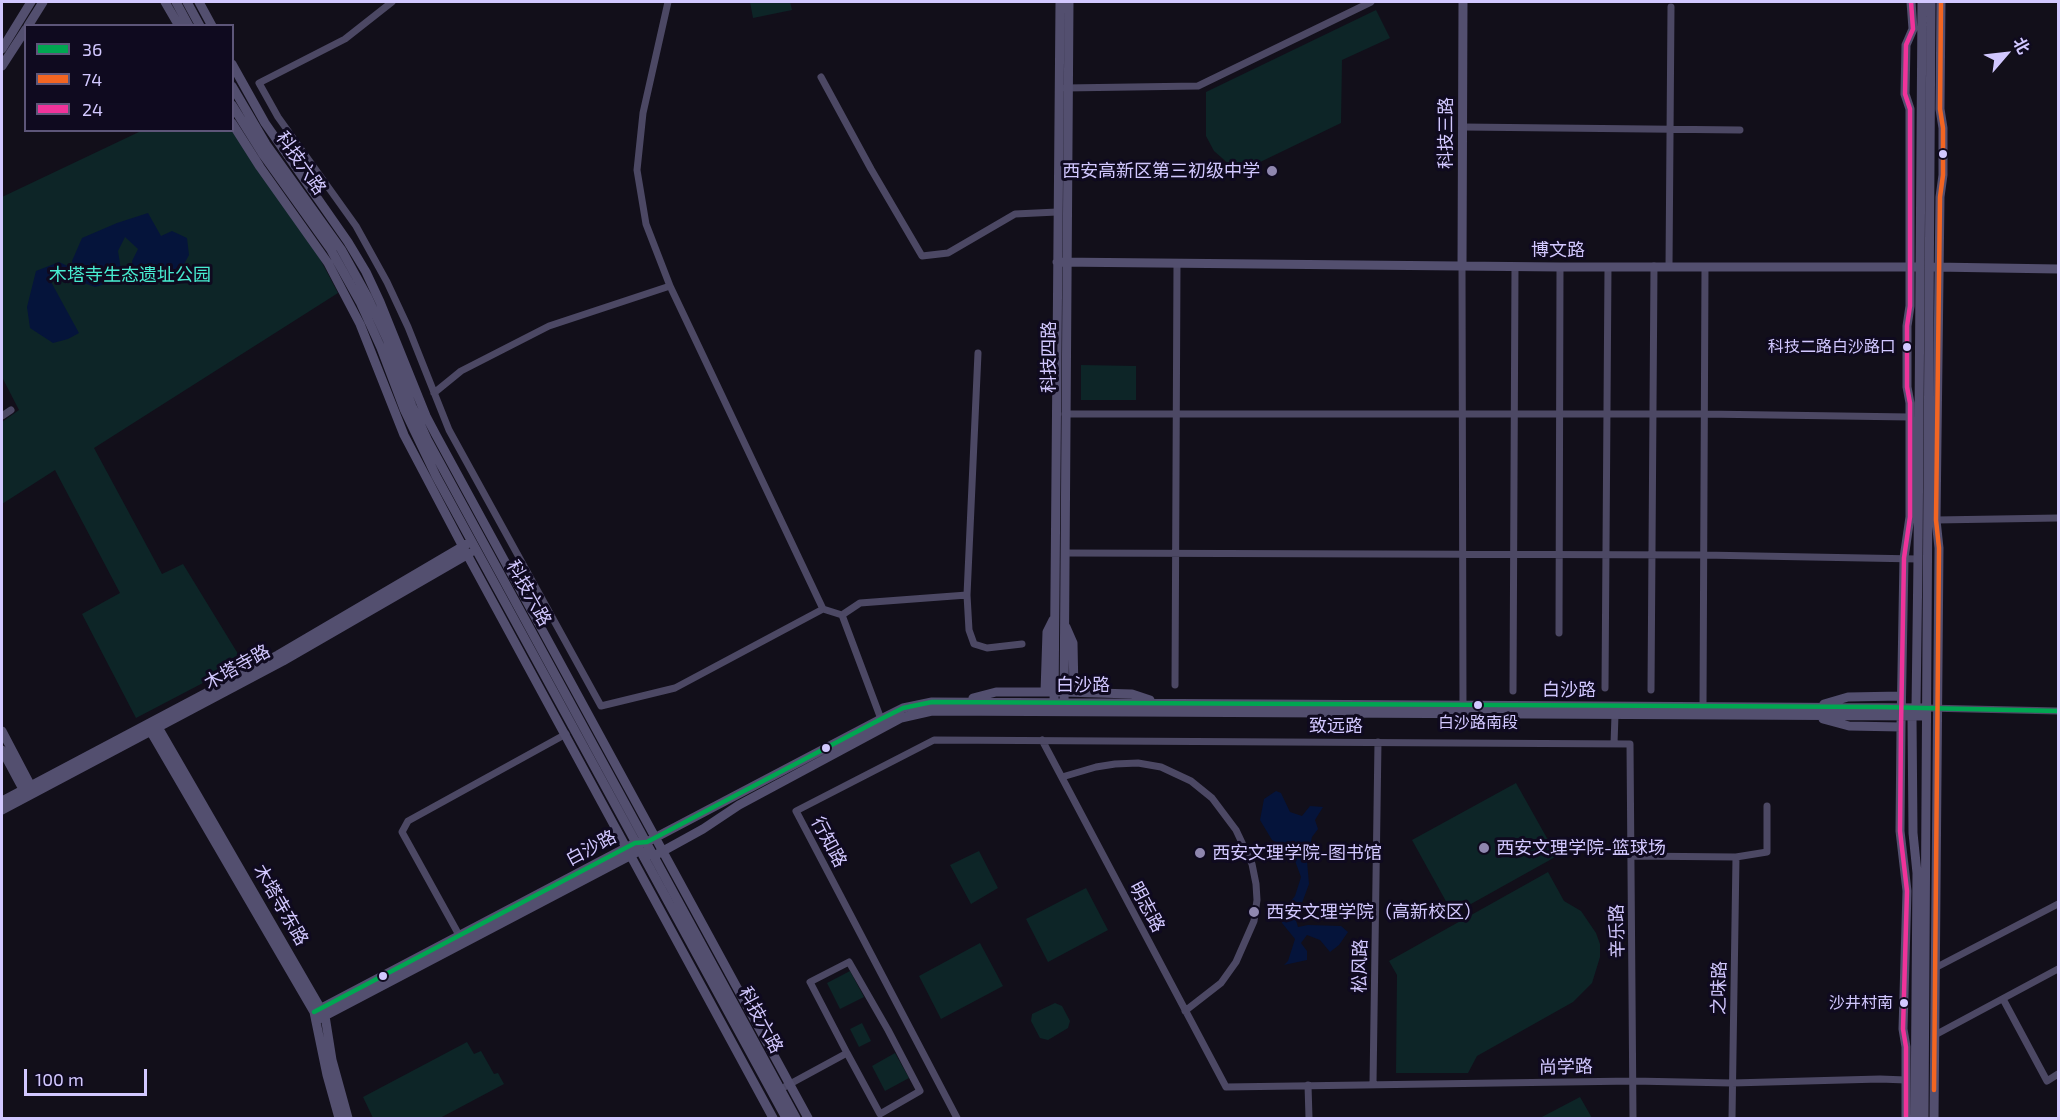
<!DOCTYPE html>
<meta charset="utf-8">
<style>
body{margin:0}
#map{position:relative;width:2060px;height:1120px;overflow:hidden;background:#120f1a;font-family:"Exo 2","Noto Sans SC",sans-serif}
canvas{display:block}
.frame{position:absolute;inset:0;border:3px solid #d2c8ff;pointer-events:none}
.legend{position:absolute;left:24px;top:24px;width:210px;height:108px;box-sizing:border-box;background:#0f0a1f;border:2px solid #5d5679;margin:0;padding:8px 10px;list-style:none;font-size:18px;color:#d2c8ff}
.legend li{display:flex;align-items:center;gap:12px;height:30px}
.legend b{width:30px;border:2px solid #5d5679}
.north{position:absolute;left:1976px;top:24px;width:60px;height:60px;-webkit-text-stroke:4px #0f0a1f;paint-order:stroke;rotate:62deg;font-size:16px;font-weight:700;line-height:24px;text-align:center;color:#d2c8ff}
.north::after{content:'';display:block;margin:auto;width:21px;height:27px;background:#d2c8ff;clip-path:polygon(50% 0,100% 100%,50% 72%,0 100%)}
.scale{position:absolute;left:24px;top:1069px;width:123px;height:27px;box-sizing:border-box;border:3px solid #d2c8ff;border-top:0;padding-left:8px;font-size:18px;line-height:21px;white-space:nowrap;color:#d2c8ff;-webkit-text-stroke:4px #0f0a1f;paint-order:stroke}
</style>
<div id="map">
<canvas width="2060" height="1120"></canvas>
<div class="frame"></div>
<ul class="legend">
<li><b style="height:8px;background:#00a651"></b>36</li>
<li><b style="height:8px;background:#f26522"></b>74</li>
<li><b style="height:8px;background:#ef339a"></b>24</li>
</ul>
<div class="north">北</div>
<div class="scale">100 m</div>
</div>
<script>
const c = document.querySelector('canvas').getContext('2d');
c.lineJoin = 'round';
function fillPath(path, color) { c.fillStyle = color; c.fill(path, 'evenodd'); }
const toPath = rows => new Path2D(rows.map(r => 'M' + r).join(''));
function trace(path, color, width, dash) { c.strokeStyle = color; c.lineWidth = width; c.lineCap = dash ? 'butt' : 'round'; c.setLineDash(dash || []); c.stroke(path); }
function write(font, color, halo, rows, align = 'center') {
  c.font = font + ' "Exo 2","Noto Sans SC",sans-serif'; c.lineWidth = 6; c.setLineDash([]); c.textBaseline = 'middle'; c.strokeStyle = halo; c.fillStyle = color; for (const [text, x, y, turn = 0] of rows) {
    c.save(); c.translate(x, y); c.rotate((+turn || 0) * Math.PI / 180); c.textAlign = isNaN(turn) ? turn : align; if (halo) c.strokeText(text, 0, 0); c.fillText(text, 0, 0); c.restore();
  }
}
fillPath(toPath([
 [750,2,790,2,792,10,753,18],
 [1376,10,1390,38,1342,60,1341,123,1254,165,1230,165,1214,151,1206,136,1206,92],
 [232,130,318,255,338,293,94,448,162,574,183,564,243,662,136,718,82,614,120,593,55,470,2,504,2,422,19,410,2,377,2,197,141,131],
 [1081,365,1136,366,1136,400,1081,400],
 [1516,783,1557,856,1453,914,1412,840],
 [979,851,998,888,971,904,950,865],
 [1548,872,1564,901,1581,911,1596,933,1600,944,1600,957,1592,983,1573,1002,1477,1056,1468,1073,1396,1073,1397,975,1389,961],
 [1086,888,1108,930,1048,962,1026,919],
 [980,943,1003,986,941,1019,919,976],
 [850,971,864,997,840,1009,827,983],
 [1055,1003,1062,1006,1070,1021,1068,1028,1048,1040,1040,1038,1031,1021,1032,1014],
 [862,1023,871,1041,859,1047,850,1029],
 [467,1042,474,1054,481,1051,494,1074,498,1073,504,1084,440,1118,373,1118,363,1097],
 [895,1053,909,1078,885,1091,872,1066],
 [1580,1097,1592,1118,1540,1118]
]), '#0d2527');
fillPath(toPath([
 [148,213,161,236,172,231,187,238,189,255,181,270,151,285,136,285,132,277,132,261,138,249,125,237,118,251,121,270,115,281,95,287,79,281,67,268,58,269,50,280,79,333,68,339,53,343,30,328,27,307,36,271,59,262,74,269,72,261,82,238,117,223],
 [1276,791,1281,793,1290,812,1302,816,1310,806,1323,807,1315,820,1318,829,1312,837,1307,861,1309,884,1302,903,1294,914,1298,927,1308,925,1341,926,1348,932,1339,945,1330,952,1320,940,1307,935,1301,943,1307,951,1307,960,1284,965,1288,961,1295,939,1282,923,1282,912,1295,896,1301,877,1291,850,1272,840,1260,820,1264,799]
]), '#05143b');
trace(toPath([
 [392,2,345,39,259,83,278,117,356,226,387,282,408,327,449,430,601,706,675,688,823,609],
 [668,2,643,113,637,170,646,224,670,286,823,609,842,615,881,719],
 [821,77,871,169,922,256,948,253,1015,214,1057,212],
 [1065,88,1198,86,1371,2],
 [1463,127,1740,130],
 [1462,266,1463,710],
 [1669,267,1671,7],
 [978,353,967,595,969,630,974,644,987,648,1022,644],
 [434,393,461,371,549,326,670,286],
 [1065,414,1704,414,1910,417],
 [2,416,11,410],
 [1936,520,2058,518],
 [1065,553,1703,555,1918,559],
 [842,615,860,603,967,595],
 [1559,633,1560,267],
 [1175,685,1177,263],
 [1605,688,1608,267],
 [1651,690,1654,266],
 [1513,691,1515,266],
 [1703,707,1705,267],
 [1926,708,2058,711],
 [1042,740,1226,1087,1633,1081,1732,1083,1880,1079,1906,1080],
 [1614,744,1615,715],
 [1062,777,1096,767,1115,764,1138,763,1161,767,1191,781,1212,798,1236,830,1252,864,1256,884,1257,900,1254,921,1236,962,1221,983,1185,1011],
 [1631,856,1736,857,1767,852,1767,806],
 [459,935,402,832,408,821,566,734],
 [1935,968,2058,904],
 [2003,999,2047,1081,2058,1074],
 [1935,1035,2058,969],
 [1373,1084,1378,742],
 [1308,1085,1309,1118],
 [777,1091,847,1053,880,1114,920,1091,888,1030,849,962,810,982,847,1053],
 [957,1118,796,811,934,740,1630,744,1633,1118],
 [1732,1118,1736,857]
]), '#4c4864', 7);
trace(toPath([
 [165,2,179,26],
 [176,2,189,26],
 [187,2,200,26],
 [199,2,212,26],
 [28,26,43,2],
 [2,49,31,2],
 [232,64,265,123,348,242,366,272,380,302,426,416,436,435,808,1118],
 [2,66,26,29],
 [232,86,266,144,341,249,367,296,387,339,412,406,428,441,796,1118],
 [232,105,264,156,331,250,360,302,381,348,404,409,436,476,786,1118],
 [232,123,260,167,328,263,360,324,404,435,463,547,773,1118],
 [1057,262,1560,267,1915,267],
 [1462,266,1463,2],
 [1935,267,2058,269],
 [1066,627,1073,643,1074,692],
 [1045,692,1047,632,1053,620],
 [973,698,996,692,1063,692,1132,694,1150,700],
 [1824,704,1848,697,1901,696],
 [1054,707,1060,2],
 [1064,707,1069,2],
 [1823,719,1849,726,1901,727],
 [155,722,325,1016,332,1060,348,1118],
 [148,727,314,1012,327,1075,339,1118],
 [2,731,33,790],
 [2,750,25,793],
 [2,801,278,655,467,544],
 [2,810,283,661,470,553],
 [314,1012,635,843,647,842,881,719,903,708,932,702,1926,708],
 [317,1020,639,851,654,856,703,829,739,805,901,718,932,711,1926,716],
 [1906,1118,1906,1047,1903,1029,1907,891,1900,831,1901,727,1904,558,1910,517,1910,403,1907,387,1907,326,1910,306,1910,109,1905,94,1906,45,1913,29,1911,2],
 [1915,1118,1917,873,1913,833,1912,716,1916,708,1918,559,1922,2],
 [1924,1118,1931,2],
 [1934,1118,1939,548,1936,520,1940,197,1943,175,1943,128,1940,109,1941,2]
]), '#534f6f', 9);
trace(toPath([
 [314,1012,635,843,647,842,881,719,903,708,932,702,1879,707,2058,711]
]), '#00a651', 4.5);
trace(toPath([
 [1934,1090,1939,548,1936,520,1940,197,1943,175,1943,128,1940,109,1941,2]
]), '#f26522', 4.5);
trace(toPath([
 [1906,1118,1906,1047,1903,1029,1907,891,1900,831,1901,727,1904,558,1910,517,1910,403,1907,387,1907,326,1910,306,1910,109,1905,94,1906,45,1913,29,1911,2]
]), '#ef339a', 4.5);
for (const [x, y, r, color] of [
 [1943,154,5,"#d2c8ff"],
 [1272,171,6,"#8f87af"],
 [1907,347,5,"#d2c8ff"],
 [1478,705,5,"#d2c8ff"],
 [826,748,5,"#d2c8ff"],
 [1484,848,6,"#8f87af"],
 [1200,853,6,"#8f87af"],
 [1254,912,6,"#8f87af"],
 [383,976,5,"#d2c8ff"],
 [1904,1003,5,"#d2c8ff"]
]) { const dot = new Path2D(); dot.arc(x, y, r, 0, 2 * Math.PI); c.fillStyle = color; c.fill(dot); trace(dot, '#0f0a1f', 2); }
write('16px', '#d2c8ff', '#0f0a1f', [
 ["科技二路白沙路口",1896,347],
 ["白沙路南段",1478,723,"center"],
 ["沙井村南",1893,1003]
], 'right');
write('18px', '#d2c8ff', '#0f0a1f', [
 ["科技三路",1446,133,-90],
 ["科技六路",301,163,55],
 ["博文路",1558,250],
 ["科技四路",1049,357,-90],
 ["科技六路",529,593,61],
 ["木塔寺路",237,667,-29],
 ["白沙路",1083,685],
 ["白沙路",1569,690],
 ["致远路",1336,726],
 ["行知路",829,842,62],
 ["白沙路",591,848,-28],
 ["木塔寺东路",281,905,60],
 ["明志路",1147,907,62],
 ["辛乐路",1617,931,-91],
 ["松风路",1360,966,-89],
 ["之味路",1719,988,-89],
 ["科技六路",761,1020,62],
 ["尚学路",1566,1067,-1]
]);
write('18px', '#d2c8ff', '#0f0a1f', [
 ["西安高新区第三初级中学",1260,171,"right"],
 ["西安文理学院-篮球场",1496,848],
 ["西安文理学院-图书馆",1212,853],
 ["西安文理学院（高新校区）",1266,912]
], 'left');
write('18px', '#47ecd0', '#0f0a1f', [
 ["木塔寺生态遗址公园",130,275]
]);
</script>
